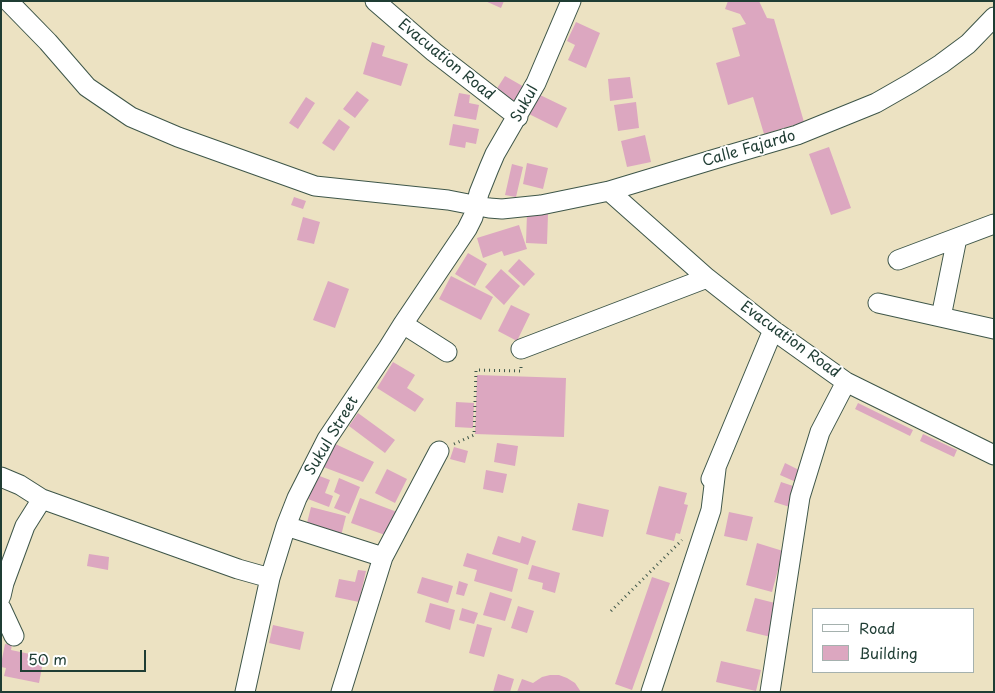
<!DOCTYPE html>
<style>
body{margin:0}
#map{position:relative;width:995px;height:693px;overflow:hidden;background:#ece2c2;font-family:"Playpen Sans",sans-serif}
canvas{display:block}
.frame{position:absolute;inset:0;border:2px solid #1f3d34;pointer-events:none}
.legend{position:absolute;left:812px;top:608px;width:162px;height:65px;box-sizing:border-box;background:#fff;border:1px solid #a5b1ae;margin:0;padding:6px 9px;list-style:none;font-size:15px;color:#1f3d34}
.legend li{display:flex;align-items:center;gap:10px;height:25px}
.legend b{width:25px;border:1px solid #a5b1ae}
.scale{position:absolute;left:20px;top:650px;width:126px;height:22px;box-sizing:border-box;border:2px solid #1f3d34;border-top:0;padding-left:6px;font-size:15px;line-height:18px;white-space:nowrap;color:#1f3d34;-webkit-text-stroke:4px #fff;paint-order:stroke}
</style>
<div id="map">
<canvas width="995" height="693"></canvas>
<div class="frame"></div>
<ul class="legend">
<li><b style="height:6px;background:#fff"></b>Road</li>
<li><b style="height:14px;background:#dca7c0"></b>Building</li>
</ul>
<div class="scale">50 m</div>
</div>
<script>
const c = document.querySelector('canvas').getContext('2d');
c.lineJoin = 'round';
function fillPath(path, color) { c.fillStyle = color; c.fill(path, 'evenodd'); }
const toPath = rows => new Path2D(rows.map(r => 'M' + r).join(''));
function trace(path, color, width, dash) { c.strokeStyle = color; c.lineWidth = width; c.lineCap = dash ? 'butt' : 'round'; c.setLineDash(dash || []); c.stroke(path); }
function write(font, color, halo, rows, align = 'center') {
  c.font = font + ' "Playpen Sans",sans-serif'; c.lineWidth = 4; c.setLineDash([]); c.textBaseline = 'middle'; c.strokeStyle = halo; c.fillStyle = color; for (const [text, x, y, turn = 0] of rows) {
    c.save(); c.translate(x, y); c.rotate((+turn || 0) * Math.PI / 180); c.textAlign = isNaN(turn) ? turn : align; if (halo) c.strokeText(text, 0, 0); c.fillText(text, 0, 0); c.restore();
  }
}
fillPath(toPath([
 [485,1,504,1,501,8],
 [728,1,759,1,767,18,774,19,804,122,764,134,753,97,728,105,716,63,740,56,732,28,746,24,740,14,725,9],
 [576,22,600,33,586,68,568,60,575,45,567,41],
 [372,42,385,46,382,56,408,64,401,86,363,74],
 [505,76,526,88,516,106,494,93],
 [630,77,633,98,610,101,608,79],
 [357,91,369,100,355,118,343,109],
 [459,93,470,95,469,103,479,105,476,120,454,116],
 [538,94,567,108,557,128,529,114],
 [306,97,315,103,298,129,289,123],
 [636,102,639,128,618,131,614,105],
 [339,119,350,127,334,151,322,143],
 [453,124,479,129,476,144,466,142,465,148,449,145],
 [645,135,651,162,627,167,621,141],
 [829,147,851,208,831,215,809,154],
 [527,163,548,168,543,189,523,184],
 [512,164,523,167,516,197,505,195],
 [294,197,306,201,303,209,291,205],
 [527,213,548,214,547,244,526,243],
 [303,217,320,222,314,244,297,240],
 [519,225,527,249,504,256,502,251,483,258,477,238],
 [468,253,487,264,475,286,455,274],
 [519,259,535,274,524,286,508,271],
 [501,269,520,286,504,305,485,287],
 [451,276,493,297,481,320,439,299],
 [328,281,349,289,335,328,313,320],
 [511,305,530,314,517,341,498,331],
 [393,362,415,375,407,388,424,399,415,412,377,388],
 [477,375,566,378,564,437,475,434],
 [456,402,474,403,473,428,455,427],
 [858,403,913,430,910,436,855,409],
 [358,413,395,440,385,453,349,426],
 [923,434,957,450,954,457,920,441],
 [329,441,374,462,363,482,318,465],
 [497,443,518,446,515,466,494,462],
 [454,447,468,451,465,463,450,459],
 [785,463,801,471,796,482,780,475],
 [387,469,407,479,395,503,375,493],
 [486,470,507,474,503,493,483,489],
 [317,475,330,480,325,493,333,496,329,507,308,499],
 [339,478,360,487,349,514,334,508,340,495,334,492],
 [781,482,799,488,793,508,774,502],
 [659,486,687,493,684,504,688,505,680,534,676,533,674,541,646,534],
 [360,498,397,512,388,536,351,523],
 [578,503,609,510,603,537,572,530],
 [311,507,346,516,341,536,306,527],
 [729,512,753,517,747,541,724,536],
 [498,536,520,543,522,536,536,541,528,565,492,554],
 [757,543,783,551,772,592,746,585],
 [467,553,518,569,512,592,474,581,477,570,463,566],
 [89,554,109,557,108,570,87,566],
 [532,565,560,573,555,593,542,589,543,583,528,579],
 [358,570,366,571,359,602,335,597,339,579,355,582],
 [422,577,453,586,448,603,417,593],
 [652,577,670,583,632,690,615,684],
 [459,581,468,584,464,596,456,594],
 [490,592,512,599,505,621,483,615],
 [755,598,779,604,771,637,746,631],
 [430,603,455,610,450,630,425,622],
 [518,606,534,611,527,633,511,628],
 [462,608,478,613,474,624,459,620],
 [477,624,492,628,484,657,469,653],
 [273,625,304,632,300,650,269,643],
 [5,644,12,645,11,650,44,657,39,683,4,676,6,668,1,667,1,664],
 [721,661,761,670,756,691,716,682],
 [498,674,514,679,510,692,493,692],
 [550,675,559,675,567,678,575,683,581,692,517,692,522,679,533,683,542,677]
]), '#dca7c0');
const minor = toPath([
 [8,1,48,42,87,87,131,117,178,137,315,186,448,200,489,208,502,209,541,205,609,191,715,159,797,135,876,103,911,83,941,64,968,44,994,17],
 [375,1,434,52,518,117],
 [609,191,707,278,773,330,846,382,994,455],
 [898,260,994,224],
 [878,303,994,329],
 [941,317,957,238],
 [403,324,447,352],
 [521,349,707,278],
 [1,477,20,485,42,499,238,569,270,578],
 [711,479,773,330],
 [286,526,383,557],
 [1,596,4,583,25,526,42,499],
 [1,608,14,636],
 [245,692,270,578,286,526,297,498,327,439,388,348,403,324,467,229,473,217,479,193,489,168,495,154,536,83,571,1],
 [341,692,383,557,439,451],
 [651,692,711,510,716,469],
 [770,692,800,497,820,432,846,382]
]);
trace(minor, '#3e5649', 21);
trace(toPath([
 [454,444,474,435,476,370,521,371,521,364],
 [611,611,682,540]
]), '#3e5649', 3, [1, 4]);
trace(minor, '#fff', 19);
write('15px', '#1f3d34', '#fff', [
 ["Evacuation Road",446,60,39],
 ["Sukul",525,104,-61],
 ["Calle Fajardo",749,149,-16],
 ["Evacuation Road",790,340,36],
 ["Sukul Street",332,436,-59]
]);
</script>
